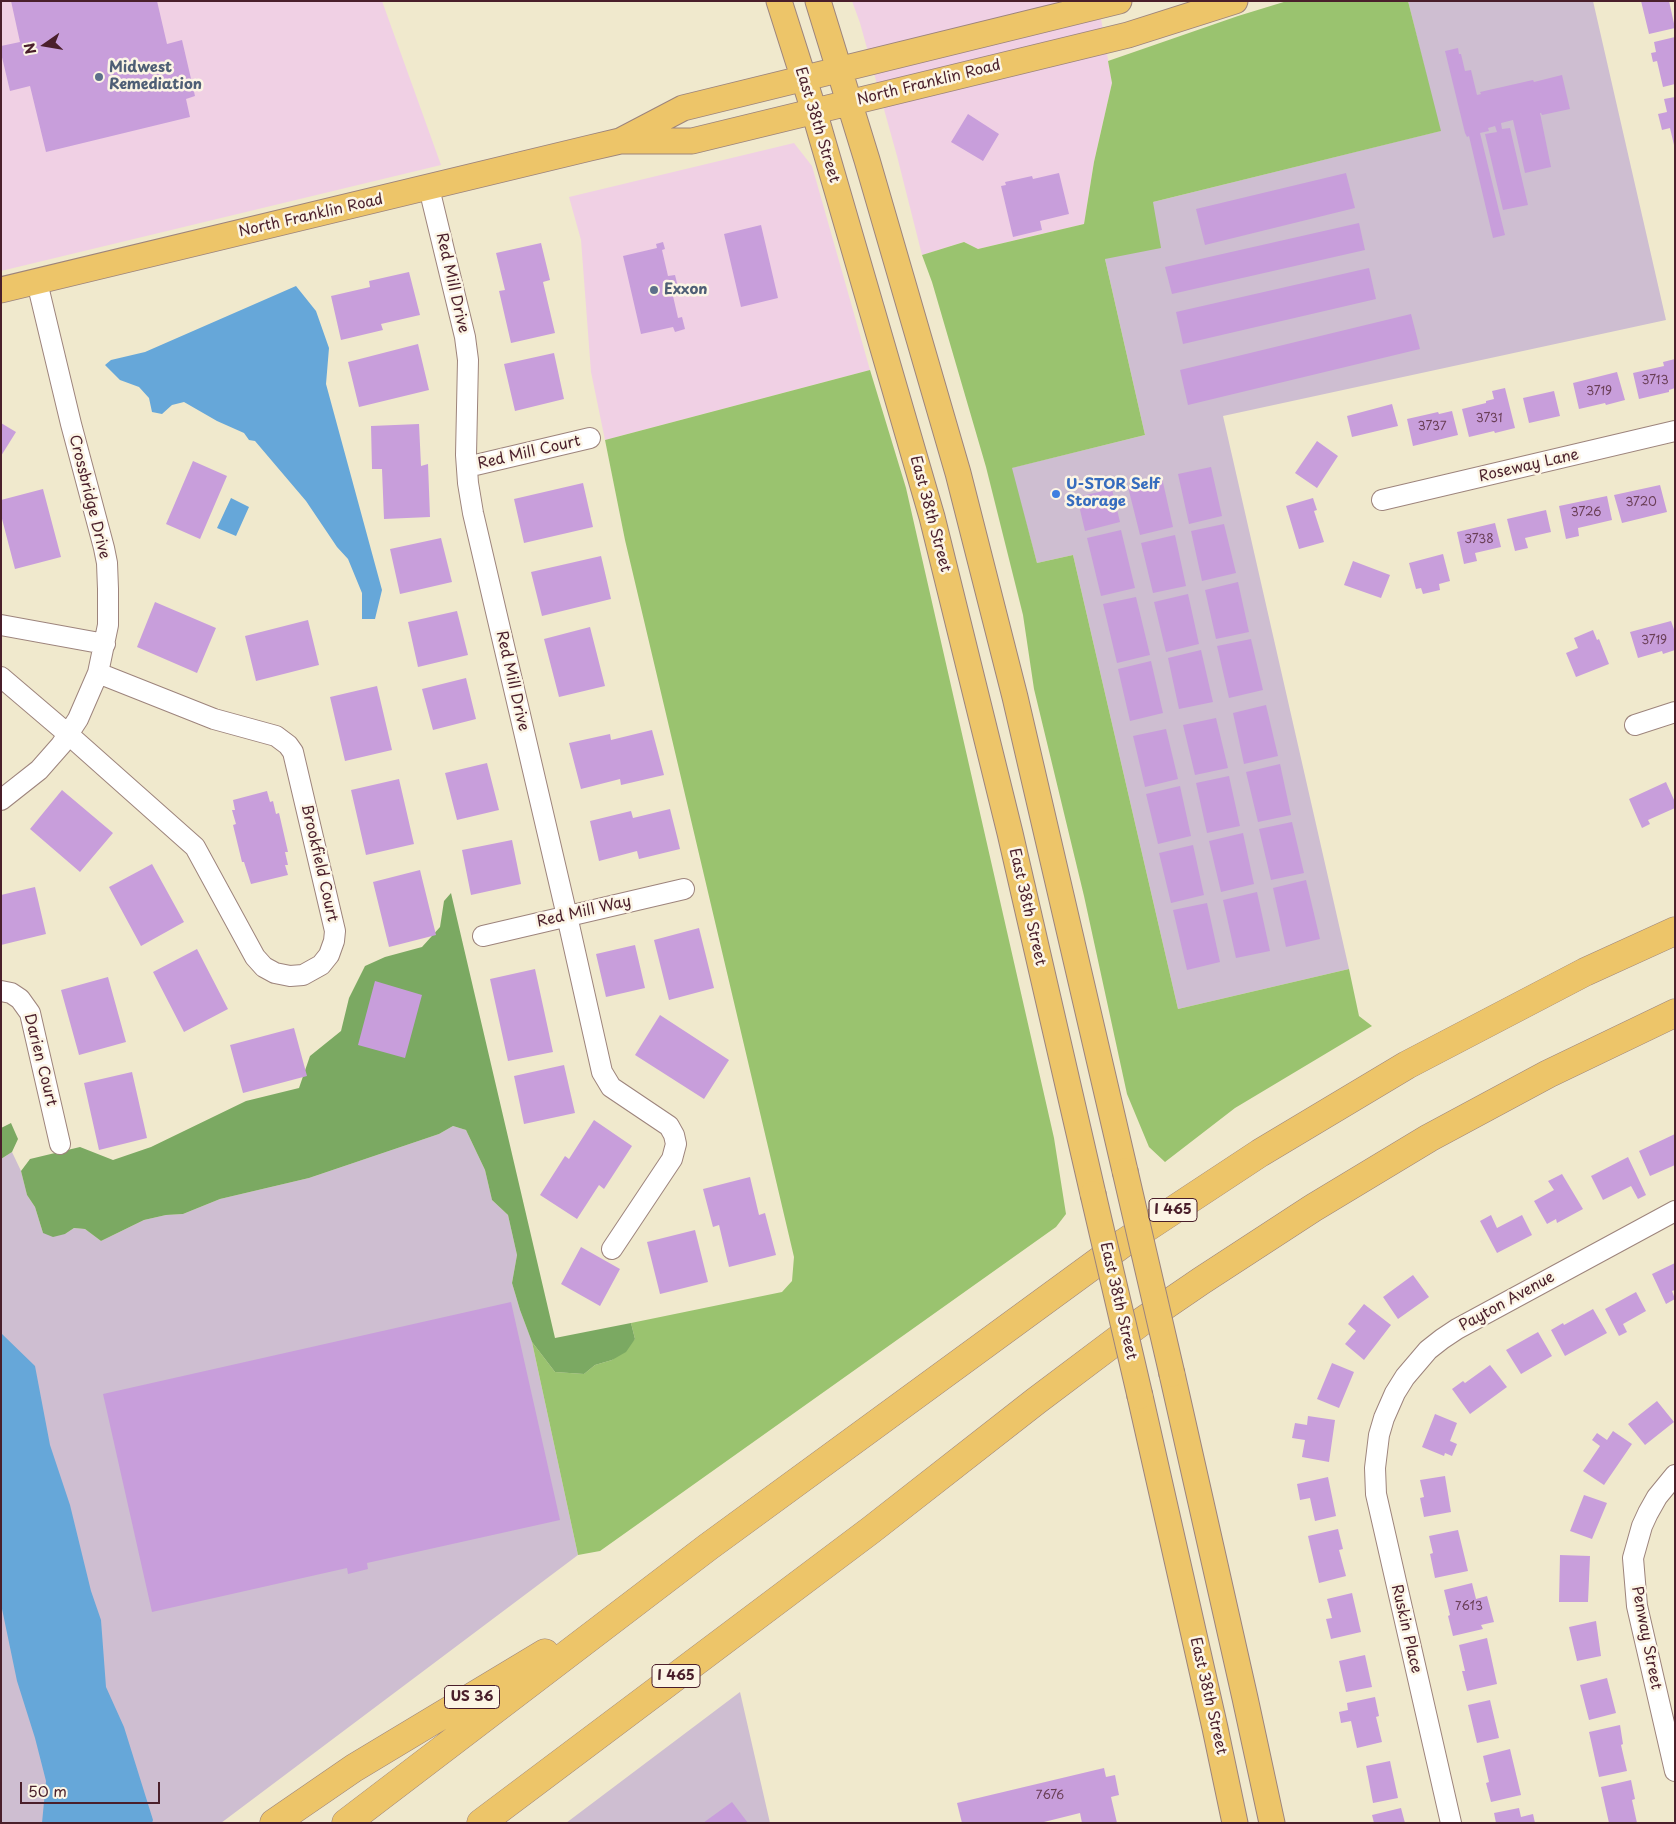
<!DOCTYPE html>
<style>
body{margin:0}
#map{position:relative;width:1676px;height:1824px;overflow:hidden;background:#f0e9cd;font-family:"Playpen Sans",sans-serif}
canvas{display:block}
.frame{position:absolute;inset:0;border:2px solid #4a1f2b;pointer-events:none}
.north{position:absolute;left:20px;top:20px;width:50px;height:50px;-webkit-text-stroke:4px #fcf5e5;paint-order:stroke;rotate:257deg;font-size:14px;font-weight:700;line-height:20px;text-align:center;color:#4a1f2b}
.north::after{content:'';display:block;margin:auto;width:18px;height:22px;background:#4a1f2b;clip-path:polygon(50% 0,100% 100%,50% 72%,0 100%)}
.scale{position:absolute;left:20px;top:1782px;width:140px;height:22px;box-sizing:border-box;border:2px solid #4a1f2b;border-top:0;padding-left:6px;font-size:15px;line-height:18px;white-space:nowrap;color:#4a1f2b;-webkit-text-stroke:4px #fcf5e5;paint-order:stroke}
</style>
<div id="map">
<canvas width="1676" height="1824"></canvas>
<div class="frame"></div>
<div class="north">N</div>
<div class="scale">50 m</div>
</div>
<script>
const c = document.querySelector('canvas').getContext('2d');
c.lineJoin = 'round';
function fillPath(path, color) { c.fillStyle = color; c.fill(path, 'evenodd'); }
const toPath = rows => new Path2D(rows.map(r => 'M' + r).join(''));
function trace(path, color, width, dash) { c.strokeStyle = color; c.lineWidth = width; c.lineCap = dash ? 'butt' : 'round'; c.setLineDash(dash || []); c.stroke(path); }
function write(font, color, halo, rows, align = 'center') {
  c.font = font + ' "Playpen Sans",sans-serif'; c.lineWidth = 5; c.setLineDash([]); c.textBaseline = 'middle'; c.strokeStyle = halo; c.fillStyle = color; for (const [text, x, y, turn = 0] of rows) {
    c.save(); c.translate(x, y); c.rotate((+turn || 0) * Math.PI / 180); c.textAlign = isNaN(turn) ? turn : align; if (halo) c.strokeText(text, 0, 0); c.fillText(text, 0, 0); c.restore();
  }
}
fillPath(toPath([
 [1,1,382,1,441,165,1,271],
 [852,1,1098,1,1112,83,1094,162,1084,224,978,249,964,242,922,255,897,156,860,23],
 [794,143,812,166,870,370,605,440,591,372,581,240,569,197]
]), '#f0d0e4');
fillPath(toPath([
 [1408,1,1593,1,1666,320,1223,416,1349,969,1178,1009,1073,555,1037,563,1011,468,1145,435,1105,259,1153,202,1440,131],
 [453,1126,466,1130,485,1170,492,1200,508,1215,517,1255,512,1283,520,1310,532,1342,578,1555,221,1823,1,1823,1,1159,12,1152,21,1171,27,1195,35,1207,43,1233,65,1234,74,1228,85,1229,101,1241,144,1220,166,1215,183,1214,220,1199,309,1178,439,1134],
 [740,1692,770,1823,566,1823]
]), '#cebed1');
fillPath(toPath([
 [1287,1,1408,1,1441,131,1153,202,1161,248,1105,259,1145,435,1012,468,1037,563,1073,555,1178,1009,1349,969,1359,1016,1372,1026,1235,1108,1165,1162,1149,1147,1127,1094,1084,896,1034,689,1023,615,986,467,932,282,922,255,964,242,978,249,1084,224,1094,162,1112,83,1108,61,1238,16],
 [870,370,906,488,1054,1138,1066,1214,1056,1227,600,1551,578,1555,532,1342,555,1372,584,1374,595,1365,612,1360,635,1339,631,1323,782,1292,792,1281,794,1257,625,540,605,440]
]), '#9ac36f');
fillPath(toPath([
 [451,893,555,1338,631,1323,635,1339,626,1352,612,1360,595,1365,584,1374,555,1372,532,1342,520,1310,512,1283,517,1255,508,1215,492,1200,485,1170,466,1130,453,1126,439,1134,309,1178,220,1199,183,1214,166,1215,144,1220,101,1241,85,1229,74,1228,65,1234,53,1237,43,1233,35,1207,27,1195,21,1171,30,1159,80,1147,113,1160,151,1147,246,1101,299,1088,310,1056,341,1031,349,998,365,966,385,957,422,947,440,927,444,901],
 [11,1123,18,1139,12,1152,1,1159,1,1128]
]), '#7ba962');
fillPath(toPath([
 [296,286,316,311,329,348,326,384,382,590,375,619,362,619,362,593,348,559,337,547,306,501,255,441,249,440,244,433,217,421,184,402,172,405,162,414,152,412,149,398,139,387,120,380,105,365,111,360,145,352],
 [231,498,249,507,236,536,217,528],
 [1,1333,35,1366,50,1445,70,1505,91,1591,101,1620,106,1687,124,1727,153,1820,152,1823,42,1823,46,1781,35,1738,17,1681,1,1604]
]), '#66a7d9');
fillPath(toPath([
 [11,1,157,1,167,44,182,40,195,96,186,99,190,117,46,152,30,86,10,91,1,53,1,46,20,42],
 [1641,1,1669,1,1675,28,1649,34],
 [1675,37,1675,84,1663,87,1657,61,1653,62,1651,53,1656,52,1654,42],
 [1458,48,1459,54,1461,54,1465,71,1471,70,1477,95,1481,94,1480,92,1533,80,1534,82,1562,75,1570,109,1542,115,1541,113,1540,113,1551,167,1525,173,1513,120,1501,123,1502,129,1510,128,1528,205,1503,210,1485,134,1497,132,1495,126,1488,128,1489,131,1480,133,1505,235,1493,238,1469,136,1467,137,1465,133,1445,51],
 [1675,97,1675,145,1674,145,1670,128,1662,130,1658,114,1667,112,1664,99],
 [968,114,999,134,983,161,951,142],
 [1059,173,1069,214,1040,221,1042,230,1013,237,1001,186,1006,185,1005,182,1032,176,1033,179],
 [1346,173,1355,208,1205,245,1196,209],
 [1359,223,1365,250,1172,294,1165,267],
 [761,225,778,298,741,307,724,234],
 [663,242,665,249,662,250,668,276,675,275,680,295,673,296,678,318,682,317,685,329,675,332,673,327,641,334,623,256,657,248,656,244],
 [541,243,550,280,543,282,555,333,511,343,499,291,505,290,496,253],
 [1369,268,1376,299,1183,344,1176,312],
 [409,272,420,315,381,324,383,330,341,340,331,296,370,287,369,281],
 [1411,314,1420,349,1188,405,1180,370],
 [418,344,429,390,359,407,348,362],
 [554,353,564,399,515,411,504,364],
 [1675,359,1675,388,1669,390,1669,392,1639,399,1633,373,1664,366,1663,362],
 [1617,372,1625,400,1606,405,1605,403,1579,409,1573,383],
 [1505,388,1515,428,1495,433,1494,431,1469,437,1462,409,1486,403,1486,401,1494,399,1492,391],
 [1554,391,1560,416,1529,423,1523,398],
 [1392,404,1398,426,1352,437,1347,416],
 [1452,411,1458,435,1413,446,1407,419,1438,412,1439,414],
 [1,423,16,432,1,456],
 [419,424,421,466,428,464,430,517,384,519,382,469,372,469,371,426],
 [1317,441,1338,456,1317,488,1295,473],
 [193,461,227,476,200,539,166,524],
 [1211,467,1222,516,1189,524,1178,474],
 [1162,478,1173,527,1140,535,1128,487],
 [583,483,593,527,524,543,514,499],
 [1660,485,1667,512,1622,523,1614,495],
 [43,489,61,557,15,569,1,515,1,500],
 [1112,489,1120,522,1085,531,1077,497],
 [1607,496,1612,520,1578,528,1579,536,1566,539,1559,506],
 [1313,498,1317,510,1314,511,1324,542,1299,549,1286,506],
 [1546,510,1551,532,1525,538,1528,548,1515,551,1507,519],
 [1495,523,1501,547,1475,553,1477,561,1464,564,1457,532],
 [1224,524,1236,573,1202,581,1191,531],
 [1121,530,1135,588,1101,596,1087,538],
 [1175,535,1186,586,1153,593,1141,543],
 [441,538,452,582,400,594,390,549],
 [1443,554,1450,581,1439,584,1440,590,1423,594,1421,588,1416,589,1409,563],
 [601,556,611,599,542,616,531,572],
 [1353,561,1390,575,1381,598,1344,585],
 [1238,582,1249,632,1216,639,1205,590],
 [1188,594,1199,644,1166,652,1154,602],
 [1136,597,1150,655,1117,663,1103,604],
 [155,602,216,628,197,673,137,647],
 [457,611,468,655,418,667,408,622],
 [308,620,319,665,256,681,245,636],
 [1671,621,1675,632,1675,650,1663,654,1662,651,1638,658,1630,632],
 [590,627,605,686,559,697,544,639],
 [1593,630,1597,640,1599,639,1609,664,1576,677,1566,653,1578,648,1574,638],
 [1251,639,1263,690,1229,698,1217,646],
 [1201,650,1213,702,1179,709,1168,658],
 [1151,661,1163,713,1130,721,1118,669],
 [466,678,476,719,433,730,422,689],
 [377,686,392,750,345,761,330,697],
 [1266,705,1278,756,1244,764,1233,713],
 [1216,718,1228,768,1195,775,1183,725],
 [1166,729,1178,779,1145,787,1133,736],
 [652,730,664,775,621,785,620,779,581,789,569,743,610,734,611,740],
 [487,763,499,810,457,820,445,773],
 [1280,764,1291,815,1258,822,1246,772],
 [1229,776,1240,826,1207,833,1196,783],
 [399,779,414,844,366,855,351,790],
 [1666,782,1675,802,1675,808,1648,820,1650,824,1642,828,1629,799],
 [1180,786,1191,836,1158,844,1146,794],
 [62,790,113,833,80,872,30,829],
 [267,791,270,802,273,801,276,814,279,813,288,852,285,852,288,865,285,865,288,875,251,884,244,862,242,862,233,825,236,824,232,810,235,810,233,800],
 [670,809,680,849,639,859,637,851,599,861,590,821,631,811,633,818],
 [1292,822,1304,873,1271,880,1259,829],
 [1243,833,1254,884,1221,892,1209,841],
 [512,840,521,884,471,895,462,850],
 [1193,845,1204,895,1171,903,1159,853],
 [152,864,184,922,141,946,109,887],
 [420,870,436,935,389,947,373,882],
 [1306,880,1320,939,1286,947,1273,888],
 [35,887,46,934,1,945,1,895],
 [1257,892,1270,951,1236,958,1223,900],
 [1207,903,1220,962,1187,970,1173,910],
 [699,928,714,988,669,1000,654,940],
 [635,945,645,988,606,997,596,954],
 [197,949,228,1009,184,1032,153,972],
 [535,969,553,1052,508,1061,490,979],
 [108,977,126,1042,79,1055,61,990],
 [375,981,422,995,405,1058,358,1045],
 [660,1015,729,1060,704,1099,635,1055],
 [294,1028,307,1076,243,1093,230,1045],
 [564,1065,575,1113,524,1124,514,1076],
 [132,1072,147,1138,99,1150,84,1083],
 [594,1120,632,1146,604,1189,599,1185,577,1219,540,1195,565,1156,569,1159],
 [1675,1134,1675,1165,1650,1176,1639,1151],
 [1628,1157,1646,1195,1638,1199,1631,1186,1603,1200,1591,1176],
 [1562,1174,1583,1209,1557,1223,1556,1219,1547,1224,1534,1201,1554,1190,1548,1181],
 [750,1177,759,1215,765,1213,776,1255,729,1267,719,1225,713,1227,703,1189],
 [1491,1215,1497,1228,1522,1215,1532,1235,1497,1253,1480,1221],
 [695,1230,708,1282,660,1294,647,1242],
 [581,1247,620,1269,600,1306,561,1284],
 [1675,1263,1675,1290,1672,1291,1675,1299,1666,1304,1652,1274],
 [1413,1275,1429,1297,1398,1319,1383,1297],
 [1636,1292,1646,1311,1623,1324,1627,1332,1619,1336,1605,1309],
 [511,1302,560,1520,367,1563,368,1569,348,1574,347,1568,152,1612,103,1394],
 [1364,1304,1391,1325,1364,1360,1345,1344,1356,1331,1348,1324],
 [1593,1309,1607,1333,1565,1356,1551,1330,1563,1323,1564,1325],
 [1538,1332,1552,1356,1521,1374,1506,1350],
 [1332,1363,1354,1372,1339,1408,1317,1399],
 [1490,1365,1507,1387,1470,1414,1452,1389,1463,1381,1465,1383],
 [1657,1401,1674,1422,1645,1445,1628,1424],
 [1435,1414,1457,1423,1450,1441,1457,1444,1452,1456,1445,1453,1444,1456,1422,1447],
 [1308,1416,1335,1420,1329,1462,1302,1457,1305,1440,1292,1438,1295,1423,1307,1425],
 [1613,1431,1632,1444,1604,1485,1583,1471,1600,1446,1592,1440,1597,1433,1607,1440],
 [1445,1476,1451,1512,1424,1517,1420,1498,1424,1497,1420,1480],
 [1328,1477,1336,1516,1315,1521,1310,1498,1300,1500,1297,1484],
 [1584,1495,1607,1503,1592,1539,1570,1531],
 [1338,1529,1343,1549,1339,1550,1346,1576,1319,1583,1308,1536],
 [1458,1530,1468,1571,1435,1578,1430,1554,1433,1553,1429,1536],
 [1560,1555,1590,1556,1588,1602,1559,1602],
 [1472,1583,1476,1599,1487,1596,1494,1622,1481,1625,1483,1629,1453,1636,1448,1616,1450,1615,1444,1590],
 [1352,1593,1361,1632,1331,1639,1326,1619,1332,1618,1327,1599],
 [1596,1621,1601,1656,1577,1661,1569,1627],
 [1487,1638,1497,1684,1467,1691,1462,1671,1465,1671,1459,1645],
 [1365,1655,1372,1687,1346,1692,1339,1661],
 [1607,1678,1616,1713,1589,1720,1580,1685],
 [1375,1697,1379,1716,1376,1717,1382,1742,1357,1748,1351,1721,1341,1723,1339,1712,1348,1710,1347,1703],
 [1490,1700,1499,1738,1477,1743,1468,1705],
 [1620,1725,1623,1744,1621,1745,1627,1771,1599,1777,1589,1732],
 [1510,1749,1521,1795,1491,1802,1486,1783,1489,1782,1483,1756],
 [1390,1761,1398,1798,1373,1803,1366,1766],
 [1104,1768,1106,1777,1115,1775,1119,1795,1111,1797,1117,1823,1082,1823,1080,1813,1040,1823,962,1823,957,1803],
 [1631,1780,1635,1799,1632,1800,1637,1823,1609,1823,1601,1787],
 [732,1802,748,1823,703,1823],
 [1401,1808,1405,1823,1374,1823,1372,1815],
 [1519,1808,1521,1817,1533,1814,1535,1823,1496,1823,1494,1813]
]), '#c89edb');
const minor = toPath([
 [429,188,465,337,468,360,466,455,468,483,473,513,567,916,602,1072,611,1087,669,1126,674,1135,676,1144,672,1159,612,1249],
 [467,467,590,438],
 [1382,500,1675,431],
 [1,625,105,644],
 [1,677,69,735,195,847,255,957,264,967,275,973,290,976,303,975,321,965,329,955,334,941,335,931,293,752,288,745,276,736,214,719,98,673],
 [1635,725,1675,712],
 [1,800,39,770,61,745,78,719,98,673,108,625,108,589,107,563,104,548,71,424,37,282],
 [483,936,684,889],
 [1,991,11,993,20,999,30,1013,60,1144],
 [1675,1475,1657,1497,1648,1513,1642,1526,1633,1558,1637,1606,1675,1771],
 [1451,1823,1376,1494,1375,1468,1379,1435,1384,1418,1395,1393,1405,1377,1428,1350,1442,1339,1457,1329,1675,1211]
]);
const major = toPath([
 [779,1,814,111,932,517,1010,833,1093,1194],
 [818,1,867,160,958,473,1015,697,1125,1171],
 [622,141,692,141,1128,35,1235,1],
 [1,290,590,148,620,141,683,108,1119,1],
 [1172,1374,1245,1698,1272,1823],
 [1140,1396,1215,1728,1235,1823]
]);
const highway = toPath([
 [274,1823,354,1768,545,1653],
 [346,1823,708,1547,1125,1242,1260,1153,1407,1065,1585,972,1675,931],
 [481,1823,871,1530,1036,1401,1141,1322,1201,1281,1313,1208,1429,1138,1548,1074,1675,1013]
]);
trace(minor, '#9d847c', 22);
trace(major, '#9d847c', 27);
trace(highway, '#9d847c', 29);
trace(minor, '#fff', 20);
trace(major, '#edc569', 25);
trace(highway, '#edc569', 28);
const majorBridge = toPath([
 [1125,1171,1172,1374],
 [1093,1194,1140,1396]
]);
trace(majorBridge, '#9d847c', 27, []);
trace(majorBridge, '#edc569', 25);
for (const [x, y, r, color] of [
 [99,77,5,"#5c6f8a"],
 [654,290,5,"#5c6f8a"],
 [1056,494,5,"#3f7fe0"]
]) { const dot = new Path2D(); dot.arc(x, y, r, 0, 2 * Math.PI); c.fillStyle = color; c.fill(dot); trace(dot, '#fcf5e5', 2); }
write('12px', '#6a3f57', null, [
 ["3713",1655,381],
 ["3719",1599,392],
 ["3731",1489,419],
 ["3737",1432,427],
 ["3720",1641,503],
 ["3726",1586,513],
 ["3738",1479,540],
 ["3719",1654,641],
 ["7613",1469,1607],
 ["7676",1050,1796]
]);
for (const [x, y, w] of [
 [1173,1210,48],
 [676,1676,48],
 [472,1697,55]
]) { const box = new Path2D(); box.roundRect(x - w / 2, y - 11.5, w, 23, 4); c.fillStyle = '#fcf5e5'; c.fill(box); trace(box, '#4a1f2b', 1); }
write('bold 14px', '#4a1f2b', null, [
 ["I 465",1173,1210],
 ["I 465",676,1676],
 ["US 36",472,1697]
]);
write('bold 15px', '#4e5e75', '#fcf5e5', [
 ["Midwest",109,68],
 ["Remediation",109,85],
 ["Exxon",664,290]
], 'left');
write('15px', '#4a1f2b', '#fcf5e5', [
 ["North Franklin Road",929,83,-14],
 ["East 38th Street",817,125,73],
 ["North Franklin Road",311,216,-13],
 ["Red Mill Drive",452,283,77],
 ["Red Mill Court",529,453,-13],
 ["Roseway Lane",1529,466,-13],
 ["Crossbridge Drive",89,497,76],
 ["East 38th Street",930,514,75],
 ["Red Mill Drive",512,681,77],
 ["Brookfield Court",319,863,77],
 ["East 38th Street",1027,907,77],
 ["Red Mill Way",584,912,-13],
 ["Darien Court",40,1060,76],
 ["East 38th Street",1118,1301,77],
 ["Payton Avenue",1507,1302,-29],
 ["Ruskin Place",1406,1629,77],
 ["Penway Street",1646,1638,79],
 ["East 38th Street",1208,1696,77]
]);
write('bold 15px', '#366cbe', '#fcf5e5', [
 ["U-STOR Self",1066,485],
 ["Storage",1066,502]
], 'left');
</script>
